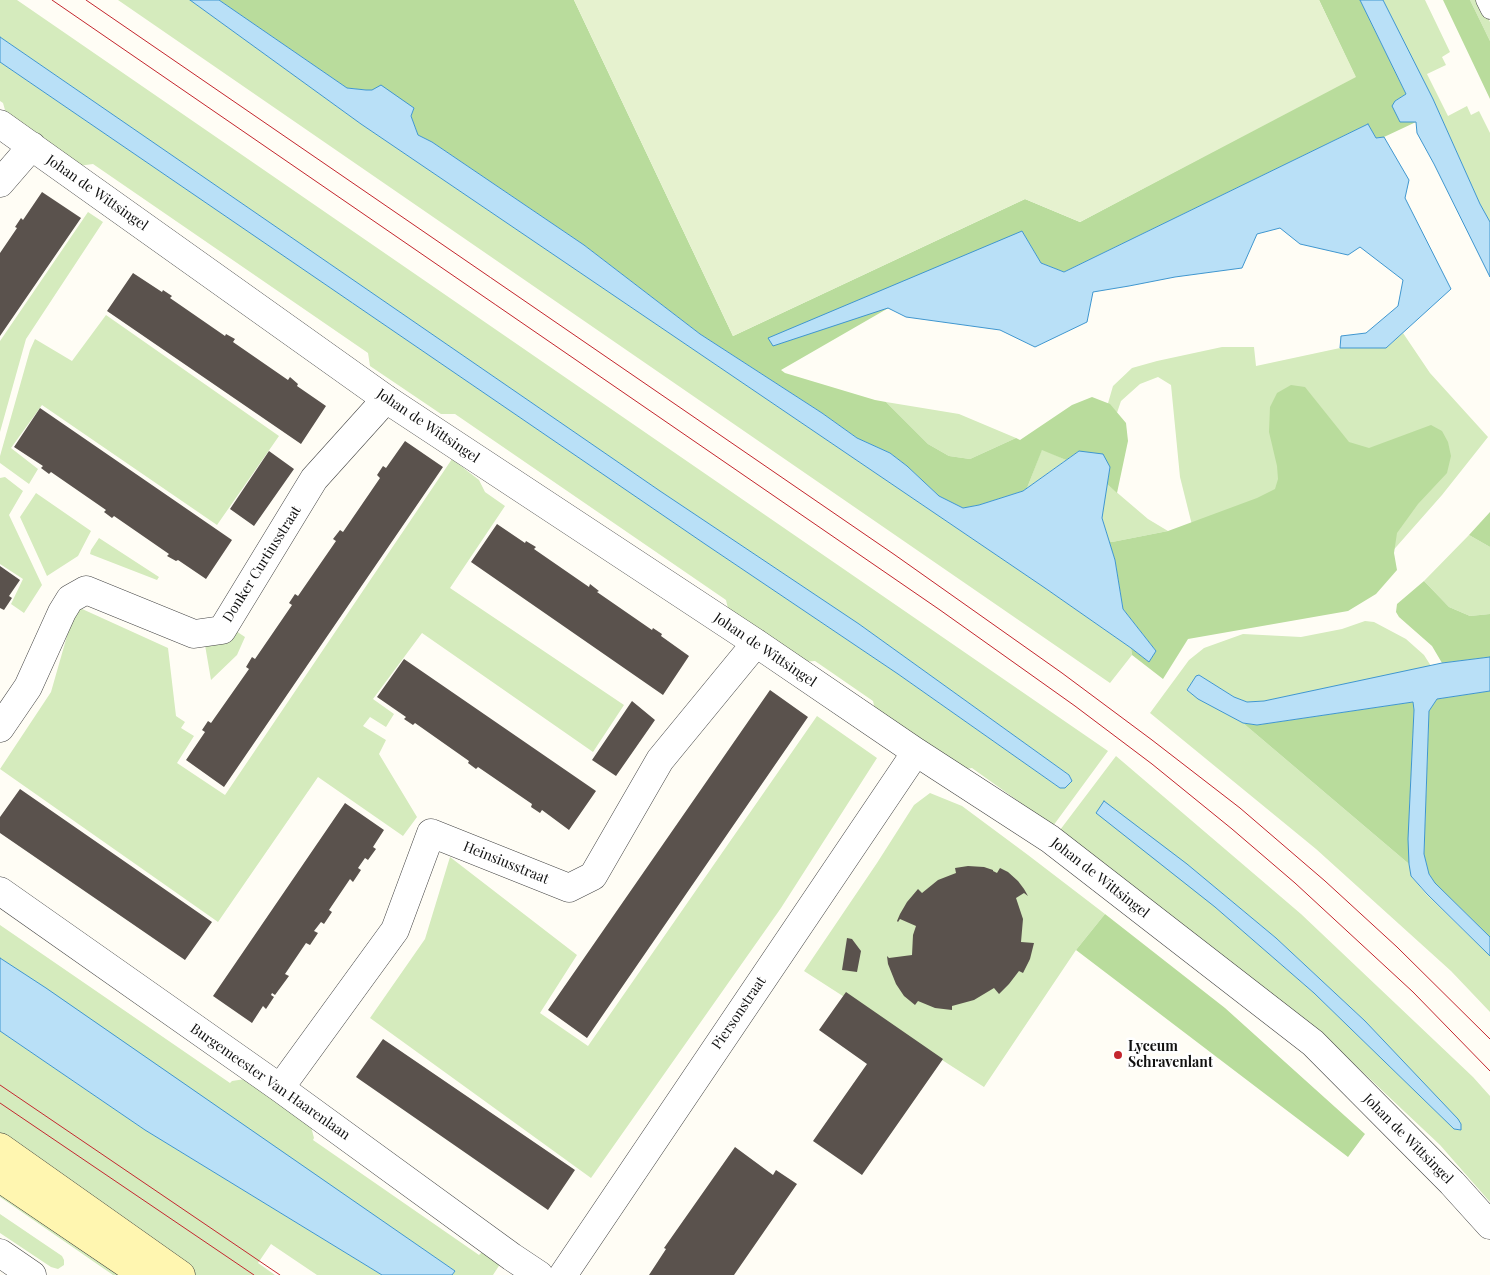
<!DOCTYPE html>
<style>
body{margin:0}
canvas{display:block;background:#fffdf5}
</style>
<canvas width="1490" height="1275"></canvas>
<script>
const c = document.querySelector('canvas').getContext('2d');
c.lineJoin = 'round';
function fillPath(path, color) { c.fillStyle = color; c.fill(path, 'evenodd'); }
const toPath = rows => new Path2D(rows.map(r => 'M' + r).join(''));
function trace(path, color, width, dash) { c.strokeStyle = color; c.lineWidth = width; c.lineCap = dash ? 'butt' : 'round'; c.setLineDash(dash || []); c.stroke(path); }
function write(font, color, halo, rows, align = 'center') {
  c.font = font + ' "Playfair Display",serif'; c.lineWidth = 5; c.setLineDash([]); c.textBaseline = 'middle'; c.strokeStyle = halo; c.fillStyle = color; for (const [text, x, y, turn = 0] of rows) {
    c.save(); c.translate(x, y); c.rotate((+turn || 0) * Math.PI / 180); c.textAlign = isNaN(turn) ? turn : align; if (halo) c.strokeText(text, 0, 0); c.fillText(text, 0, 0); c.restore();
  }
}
fillPath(toPath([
 [0,0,17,0,1108,751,1053,826,972,768,959,770,876,714,873,701,815,661,802,662,729,613,726,600,455,414,441,414,370,366,368,353,93,164,78,166,7,117,3,103,0,101,0,62,705,544,898,674,1060,788,1071,778,1069,775,859,624,660,491,0,37],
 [118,0,190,0,361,124,1045,588,1131,648,1132,655,1110,683],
 [1383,0,1425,0,1450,52,1442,57,1446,65,1427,74,1448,116,1467,106,1471,115,1479,111,1490,133,1490,222,1480,204,1433,99],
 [1470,0,1480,0,1490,22,1490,41],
 [88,212,103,222,26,339,0,432,0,341],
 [106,315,279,436,217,525,42,405,11,448,38,469,29,484,0,463,0,456,30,350,35,339,72,361],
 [1403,333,1430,373,1488,437,1442,495,1382,563,1197,545,1180,477,1171,385,1158,377,1140,384,1121,401,1103,454,1104,417,1113,386,1132,368,1157,361,1222,347,1254,347,1256,366,1340,348,1386,348],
 [886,402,959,414,1016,438,970,459,949,456,928,444],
 [1042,449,1066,460,1027,488],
 [452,459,479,480,485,492,505,506,450,588,624,705,593,752,422,633,373,699,394,714,386,727,370,717,363,726,386,740,379,754,417,817,403,836,318,777,218,922,0,769,51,692,71,622,80,608,168,648,176,716,185,722,181,728,194,736,177,763,225,795],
 [5,477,23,491,9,515,42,585,24,613,11,604,23,579,0,564,0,478],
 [1107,484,1148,519,1168,531,1112,542,1109,541,1102,517],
 [36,493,91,531,78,556,47,576,20,517],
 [1469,535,1490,547,1490,614,1470,616,1449,607,1424,581],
 [99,538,159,577,157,580,90,554,91,550],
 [1365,621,1374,622,1406,639,1424,655,1431,666,1264,701,1247,702,1234,697,1199,675,1187,690,1199,699,1243,723,1409,864,1411,876,1426,894,1490,956,1490,1012,1451,971,1316,849,1150,713,1189,660,1204,648,1243,634,1301,637,1342,629],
 [236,631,245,637,237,655,211,680,205,645],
 [817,716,877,758,781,908,591,1178,370,1018,425,939,450,857,577,955,540,1013,588,1046],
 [1116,756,1301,914,1473,1077,1490,1096,1490,1202,1440,1145,1318,1030,1060,830],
 [1187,864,1276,938,1365,1021,1458,1120,1461,1124,1461,1130,1454,1129,1314,993,1215,907],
 [930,793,962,806,1028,855,1105,914,1076,950,984,1087,804,971,877,863,914,805],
 [0,925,230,1083,232,1081,245,1079,310,1123,314,1138,313,1140,479,1255,481,1253,494,1250,504,1258,493,1275,452,1275,455,1271,0,958],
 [0,1031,145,1130,382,1275,317,1275,271,1244,258,1263,275,1275,193,1275,0,1137],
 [0,1187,129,1275,113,1275,0,1197],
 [0,1214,62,1256,64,1260,64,1265,58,1269,51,1267,0,1233]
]), '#d5ebbd');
fillPath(toPath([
 [219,0,574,0,733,336,1025,199,1080,222,1355,76,1319,0,1360,0,1406,94,1395,101,1416,122,1384,137,1376,138,1368,124,1064,272,1041,263,1022,231,781,370,785,373,875,400,886,402,928,444,949,456,970,459,1016,438,1020,440,1072,405,1092,397,1110,404,1126,423,1128,441,1117,493,1107,484,1110,467,1079,451,1066,460,1042,450,1027,488,1023,491,979,505,963,508,939,496,907,466,890,453,857,438,822,413,700,334,584,245,432,142,418,135,411,116,414,108,372,90,366,90,347,88],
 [1443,0,1470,0,1490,41,1490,99],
 [1291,385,1305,387,1349,442,1369,448,1431,425,1442,431,1448,442,1451,456,1447,473,1418,504,1397,533,1394,553,1397,570,1376,594,1348,611,1188,639,1163,679,1132,655,1131,648,1149,662,1156,651,1123,609,1115,560,1109,541,1112,542,1168,531,1257,498,1275,489,1278,479,1277,466,1269,432,1270,407,1277,393],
 [1490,512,1490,547,1469,535],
 [1424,581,1449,607,1470,616,1490,614,1490,657,1442,663,1432,646,1399,617,1396,612,1397,604],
 [1490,691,1490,937,1435,883,1429,874,1424,854,1429,711,1437,699],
 [1413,702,1414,710,1409,820,1409,864,1243,723,1257,725],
 [1105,914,1225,1008,1365,1134,1348,1157,1076,950]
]), '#b9dc9c');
fillPath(toPath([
 [574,0,1319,0,1356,77,1080,222,1025,199,733,336]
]), '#e6f2cf');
const water = toPath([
 [190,0,219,0,347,88,366,90,372,90,381,85,414,108,411,116,418,135,432,142,584,245,700,334,822,413,857,438,890,453,907,466,939,496,963,508,979,505,1023,491,1079,451,1103,454,1110,467,1102,518,1115,560,1123,609,1156,651,1149,662,1131,648,1045,588,361,124,190,0],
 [1360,0,1383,0,1433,99,1480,204,1490,222,1490,277,1434,164,1417,133,1416,122,1400,122,1392,106,1395,101,1406,94,1360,0],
 [0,37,660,491,859,624,1069,775,1072,781,1065,788,1060,788,898,674,705,544,0,62,0,37],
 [1368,124,1376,138,1384,137,1409,180,1405,198,1451,289,1386,348,1340,348,1341,336,1366,333,1398,306,1403,280,1360,247,1348,255,1300,244,1280,228,1257,234,1242,268,1175,277,1129,286,1093,292,1087,322,1035,347,1000,330,906,317,888,308,773,346,768,338,1022,231,1041,263,1064,272,1368,124],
 [1490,657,1490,691,1437,699,1429,711,1424,854,1429,874,1435,883,1490,937,1490,956,1427,894,1411,876,1409,864,1408,839,1414,710,1413,702,1257,725,1243,723,1198,699,1187,690,1196,676,1199,675,1234,697,1247,702,1264,701,1442,663,1490,657],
 [1104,801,1187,864,1276,938,1365,1021,1458,1119,1461,1124,1461,1130,1454,1129,1314,993,1215,907,1096,813,1104,801],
 [0,958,46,988,455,1271,452,1275,382,1275,145,1130,0,1031,0,958]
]);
fillPath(water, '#b9e0f7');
trace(water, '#3f96cf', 1);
fillPath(toPath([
 [42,192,81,218,0,336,0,253,17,228,15,227,21,218,23,220],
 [133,273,162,292,163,290,172,296,170,298,225,336,226,334,235,339,233,342,288,380,290,377,298,384,297,386,326,406,301,444,107,311],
 [40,408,232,540,206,579,178,560,176,561,167,556,169,554,114,516,112,518,104,512,106,510,51,472,49,474,41,468,43,466,14,447],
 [405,441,443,467,224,787,186,760,205,732,202,730,208,721,211,723,249,669,246,667,252,657,255,659,292,605,289,603,295,594,298,596,336,541,333,539,340,530,343,532,380,478,377,475,383,466,386,468],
 [269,451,294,469,254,526,230,509],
 [497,524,525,543,526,541,536,547,534,549,589,587,590,584,599,591,597,592,652,630,653,628,662,634,661,636,689,656,663,695,471,562],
 [0,566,20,580,9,596,12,598,4,610,0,608],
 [404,659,596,791,569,830,542,810,540,813,531,807,532,804,478,767,476,769,468,763,469,761,415,723,413,725,404,719,406,717,377,697],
 [770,690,808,717,587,1038,548,1010],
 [632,701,655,720,616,776,592,760],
 [20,789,212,922,185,960,0,833,0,817],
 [345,803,384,830,373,847,376,849,368,860,365,858,358,868,361,870,353,882,350,879,329,910,332,912,324,924,321,922,314,931,318,933,310,945,306,943,285,974,289,976,275,995,272,993,271,995,274,997,266,1009,263,1006,252,1023,213,996],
 [968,866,984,867,993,870,993,871,997,873,1000,868,1008,872,1018,881,1024,889,1028,896,1024,893,1016,898,1023,919,1021,942,1034,943,1030,959,1023,973,1019,971,1009,984,999,994,994,988,974,1000,952,1006,952,1010,935,1008,918,1001,915,1005,904,996,896,984,888,964,887,956,889,958,912,955,913,935,916,926,900,919,898,922,897,921,900,914,907,902,918,889,922,893,938,880,956,873,955,868],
 [847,938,852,939,861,951,857,972,842,970],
 [846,992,943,1059,862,1175,813,1141,867,1064,819,1030],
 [383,1039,575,1170,548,1210,356,1077],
 [735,1147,773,1175,776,1170,797,1184,734,1275,649,1275,666,1249,664,1248]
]), '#5a524d');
const lane = toPath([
 [1485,0,1490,10]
]);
const street = toPath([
 [0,124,386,399,756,643,916,752,1050,839,1313,1043,1452,1183,1490,1225],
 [0,183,32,146],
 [0,728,28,687,62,612,70,599,86,590,194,634,222,630,314,479,386,399],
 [0,891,280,1088,512,1257,539,1275],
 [280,1088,395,930,431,833,569,888,593,876,660,760,756,643],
 [0,1253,32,1275],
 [563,1275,916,752]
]);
const secondary = toPath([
 [0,1147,181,1275],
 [0,1178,143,1275]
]);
trace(lane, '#444', 19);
trace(street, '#444', 29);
trace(secondary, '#333', 29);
trace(lane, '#fff', 18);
trace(street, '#fff', 28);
trace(secondary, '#fff6b0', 28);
trace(toPath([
 [52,0,940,610,1075,706,1152,764,1232,829,1295,883,1413,992,1490,1071],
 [86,0,895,555,1062,673,1152,740,1240,808,1325,881,1397,947,1490,1039],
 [0,1085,280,1275],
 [0,1103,254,1275]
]), '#c4262e', 1);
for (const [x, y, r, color] of [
 [1118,1055,5,"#c4262e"]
]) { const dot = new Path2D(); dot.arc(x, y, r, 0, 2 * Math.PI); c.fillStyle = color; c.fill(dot); trace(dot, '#fff', 2); }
write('14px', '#111', '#fff', [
 ["Johan de Wittsingel",97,193,35],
 ["Johan de Wittsingel",428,426,34],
 ["Donker Curtiusstraat",262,564,-58],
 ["Johan de Wittsingel",765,650,34],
 ["Heinsiusstraat",506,863,22],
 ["Johan de Wittsingel",1100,878,38],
 ["Piersonstraat",739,1013,-56],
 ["Burgemeester Van Haarenlaan",270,1082,35],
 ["Johan de Wittsingel",1408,1139,45]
]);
write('bold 14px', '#111', '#fff', [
 ["Lyceum",1128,1047],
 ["Schravenlant",1128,1063]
], 'left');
</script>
